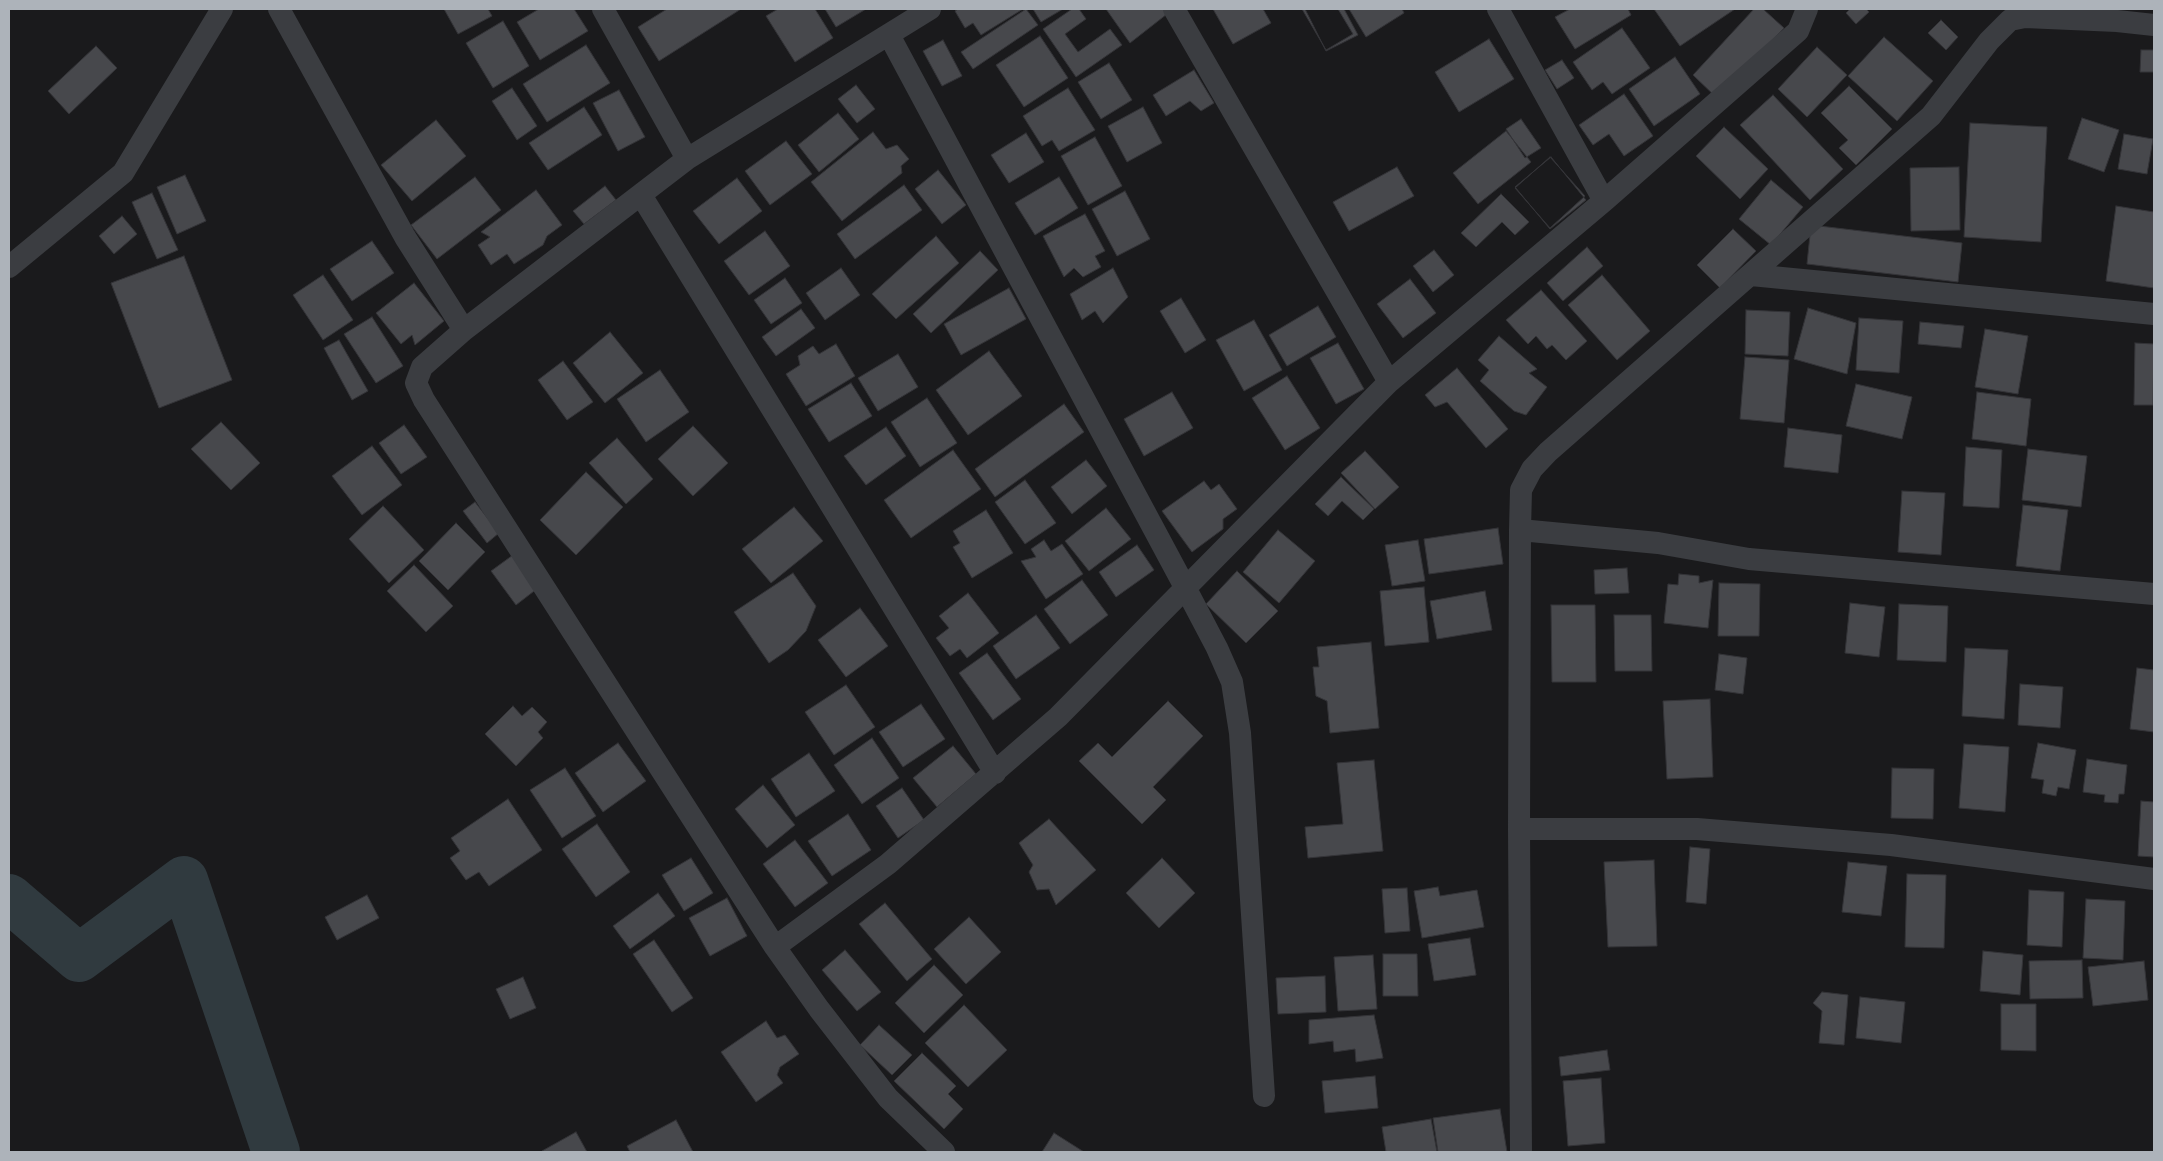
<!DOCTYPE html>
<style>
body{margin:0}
#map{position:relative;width:2163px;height:1161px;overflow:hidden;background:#1a1a1c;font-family:"PT Sans",sans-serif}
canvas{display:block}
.frame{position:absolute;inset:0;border:10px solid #adb3ba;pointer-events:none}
</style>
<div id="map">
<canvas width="2163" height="1161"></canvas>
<div class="frame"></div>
</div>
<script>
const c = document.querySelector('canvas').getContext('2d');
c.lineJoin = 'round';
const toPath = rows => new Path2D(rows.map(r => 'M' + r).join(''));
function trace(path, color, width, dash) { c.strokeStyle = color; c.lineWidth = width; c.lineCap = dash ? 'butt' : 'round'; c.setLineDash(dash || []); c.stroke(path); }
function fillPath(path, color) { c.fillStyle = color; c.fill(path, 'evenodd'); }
trace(toPath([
 [9,898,79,958,184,880,276,1152]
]), '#303a3f', 48);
const building = toPath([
 [444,9,488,9,492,16,458,34,444,9],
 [539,9,574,9,588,31,540,60,517,22,539,9],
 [667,9,741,9,659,61,638,27,667,9],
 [778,9,815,9,833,38,795,62,766,16,778,9],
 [825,9,866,9,836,27,825,9],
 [958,9,1023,9,981,35,973,23,965,28,955,11,958,9],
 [1026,9,1038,25,973,69,961,52,1026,9],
 [1033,9,1063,9,1041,22,1033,9],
 [1072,9,1079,9,1086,19,1065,34,1078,52,1110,29,1122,45,1076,77,1043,29,1072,9],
 [1106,9,1163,9,1167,14,1130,43,1106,9],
 [1213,9,1263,9,1271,23,1233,44,1213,9],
 [1302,9,1338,9,1353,34,1326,50,1302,9],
 [1305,9,1344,9,1358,35,1326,51,1305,9],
 [1349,9,1402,9,1404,13,1366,37,1349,9],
 [1570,9,1628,9,1631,15,1575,49,1555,17,1570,9],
 [1654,9,1735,9,1680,46,1654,9],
 [1754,9,1763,9,1784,28,1718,99,1693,75,1754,9],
 [1850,9,1866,9,1869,12,1856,24,1846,13,1850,9],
 [1941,20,1958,37,1946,50,1928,33,1941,20],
 [503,21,529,66,493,88,466,43,503,21],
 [1622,28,1650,68,1612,94,1603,82,1592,90,1573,62,1622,28],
 [1040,36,1068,78,1024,107,996,65,1040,36],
 [1884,37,1933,81,1897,121,1848,76,1884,37],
 [1489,39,1514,79,1459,112,1435,72,1489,39],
 [943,40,962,76,942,86,923,51,943,40],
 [586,45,610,83,547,122,523,84,586,45],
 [96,46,117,68,69,114,48,91,96,46],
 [1817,47,1847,75,1807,117,1778,89,1817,47],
 [2141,50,2154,50,2154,72,2140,72,2141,50],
 [1675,57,1700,94,1654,126,1629,89,1675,57],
 [1562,60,1574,78,1557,89,1545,70,1562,60],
 [1109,63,1132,100,1101,119,1078,82,1109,63],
 [1194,70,1214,103,1201,111,1190,101,1166,116,1153,95,1194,70],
 [856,85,875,109,857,123,838,99,856,85],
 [1849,86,1892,129,1856,165,1839,148,1848,140,1821,113,1849,86],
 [512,88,537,126,517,140,492,101,512,88],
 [1068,88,1095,130,1059,151,1052,140,1042,146,1023,116,1068,88],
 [619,90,645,137,618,151,593,103,619,90],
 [1624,94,1653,136,1624,156,1609,134,1593,145,1579,125,1624,94],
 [1773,95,1843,169,1810,200,1740,125,1773,95],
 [584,107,602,135,548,170,529,143,584,107],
 [1143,107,1162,143,1127,162,1108,126,1143,107],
 [838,113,859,139,819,172,798,145,838,113],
 [2082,118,2119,130,2104,172,2068,159,2082,118],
 [1521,119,1541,148,1525,158,1506,129,1521,119],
 [436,120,466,156,412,201,381,165,436,120],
 [1970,123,2047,127,2041,242,1964,237,1970,123],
 [1724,127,1768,169,1740,199,1696,156,1724,127],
 [1506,131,1531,162,1478,204,1453,173,1506,131],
 [873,132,886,149,897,145,909,159,901,166,902,173,842,221,811,182,873,132],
 [1026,133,1044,162,1009,183,991,155,1026,133],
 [2124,134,2153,139,2147,174,2118,169,2124,134],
 [1095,137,1122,186,1088,205,1061,156,1095,137],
 [786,141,812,174,770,205,745,171,786,141],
 [1550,157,1585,196,1550,228,1515,188,1550,157],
 [1551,157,1586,200,1550,229,1515,187,1551,157],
 [1397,167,1414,196,1349,231,1333,202,1397,167],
 [1959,167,1960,230,1911,231,1910,168,1959,167],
 [938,170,966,205,942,224,915,189,938,170],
 [185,175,206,221,177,234,157,187,185,175],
 [475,177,501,210,437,259,411,225,475,177],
 [1059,177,1078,208,1035,235,1015,203,1059,177],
 [737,178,762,211,719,244,693,211,737,178],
 [1771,180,1803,207,1771,245,1739,219,1771,180],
 [904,185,922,210,855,259,837,234,904,185],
 [605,186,616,200,584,224,573,211,605,186],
 [536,190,562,225,547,236,543,245,514,264,507,254,491,265,478,245,490,237,481,232,536,190],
 [1125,191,1150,239,1117,256,1092,209,1125,191],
 [152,193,178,250,157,259,132,202,152,193],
 [1501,194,1529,222,1515,235,1502,222,1476,247,1461,233,1501,194],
 [2116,206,2154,212,2154,288,2106,281,2116,206],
 [1085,214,1105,251,1095,256,1101,267,1083,277,1074,268,1064,277,1043,236,1085,214],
 [122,216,137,234,114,254,99,236,122,216],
 [1811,225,1962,243,1958,282,1807,264,1811,225],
 [1733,229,1756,251,1720,288,1697,265,1733,229],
 [765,231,790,266,749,295,724,261,765,231],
 [936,236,959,263,896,319,872,294,936,236],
 [372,241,394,273,352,301,330,269,372,241],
 [1587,247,1603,266,1563,301,1547,283,1587,247],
 [1434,250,1454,275,1433,292,1413,266,1434,250],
 [980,251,998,270,931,333,913,314,980,251],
 [184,256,232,380,159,408,111,283,184,256],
 [841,268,860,295,825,320,806,293,841,268],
 [1113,268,1128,297,1103,323,1095,311,1082,320,1070,294,1113,268],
 [323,275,353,320,323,340,293,295,323,275],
 [1602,275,1650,331,1617,360,1568,305,1602,275],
 [785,278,802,303,771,324,754,300,785,278],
 [1410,279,1436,313,1403,338,1377,304,1410,279],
 [414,283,444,321,415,345,412,335,401,344,376,313,414,283],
 [1009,288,1026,319,961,355,944,324,1009,288],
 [1541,290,1587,341,1566,360,1552,345,1547,349,1536,336,1528,344,1506,320,1541,290],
 [1181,298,1206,340,1185,353,1160,311,1181,298],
 [1318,306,1336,337,1287,366,1269,335,1318,306],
 [1808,308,1856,323,1847,374,1794,359,1808,308],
 [801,309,815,328,776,356,762,337,801,309],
 [1746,310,1790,312,1788,356,1745,354,1746,310],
 [372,317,403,366,376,383,344,334,372,317],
 [1859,318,1903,321,1899,373,1856,370,1859,318],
 [1254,320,1282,370,1244,391,1216,340,1254,320],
 [1920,322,1964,326,1961,348,1918,344,1920,322],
 [1985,329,2028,336,2018,394,1975,387,1985,329],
 [610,332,643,373,605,403,573,363,610,332],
 [1499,336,1537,369,1529,373,1547,387,1526,415,1514,411,1480,381,1489,370,1478,360,1499,336],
 [339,340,368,391,352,400,324,348,339,340],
 [1338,343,1364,389,1336,404,1310,358,1338,343],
 [2135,343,2154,344,2153,405,2134,405,2135,343],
 [836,344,855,376,806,406,786,374,800,365,798,356,813,346,819,354,836,344],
 [989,351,1022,396,968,435,936,390,989,351],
 [898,354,918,387,878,411,858,378,898,354],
 [1745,357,1789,360,1784,423,1740,419,1745,357],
 [563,361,593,402,567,420,538,380,563,361],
 [1457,368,1508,429,1486,448,1447,402,1435,407,1425,395,1457,368],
 [660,370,689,412,646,442,617,399,660,370],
 [1287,376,1320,428,1285,450,1252,398,1287,376],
 [851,383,872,416,829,442,808,409,851,383],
 [1856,384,1912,397,1902,439,1846,426,1856,384],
 [1172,392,1193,428,1144,456,1124,419,1172,392],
 [1977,392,2031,399,2026,446,1972,439,1977,392],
 [927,398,957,443,920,467,891,422,927,398],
 [1064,404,1084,432,995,497,975,469,1064,404],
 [221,422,260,463,231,490,191,449,221,422],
 [404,425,427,457,401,474,379,443,404,425],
 [693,426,728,463,693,496,658,459,693,426],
 [886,427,906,456,866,485,844,456,886,427],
 [1788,428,1842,435,1838,473,1784,467,1788,428],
 [617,438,653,479,626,504,589,463,617,438],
 [372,446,402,485,362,515,332,476,372,446],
 [1966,447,2002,450,1999,508,1963,506,1966,447],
 [2028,449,2087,456,2081,507,2022,500,2028,449],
 [953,450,981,489,911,538,884,500,953,450],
 [1365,451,1399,487,1375,509,1341,473,1365,451],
 [1086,460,1107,486,1072,514,1051,487,1086,460],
 [586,472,623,507,576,555,540,520,586,472],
 [1341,477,1374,509,1363,520,1342,501,1328,516,1315,504,1341,477],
 [1025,480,1056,523,1025,544,995,502,1025,480],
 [1204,481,1211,490,1219,484,1237,509,1223,519,1223,529,1192,552,1162,511,1204,481],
 [1902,491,1945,493,1941,555,1898,552,1902,491],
 [475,502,499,533,487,543,463,511,475,502],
 [2023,505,2068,510,2060,571,2016,566,2023,505],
 [383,506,424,550,389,583,349,539,383,506],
 [794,507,823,541,771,583,742,549,794,507],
 [1106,508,1131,539,1089,571,1065,541,1106,508],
 [986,510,1013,553,972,578,953,547,960,543,953,531,986,510],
 [456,523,485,552,448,590,419,561,456,523],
 [1498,528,1503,564,1429,574,1424,539,1498,528],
 [1278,530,1315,561,1279,603,1243,572,1278,530],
 [1044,540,1051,551,1062,544,1083,574,1046,599,1021,561,1036,557,1031,549,1044,540],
 [1418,540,1425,581,1392,586,1385,545,1418,540],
 [1137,545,1154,570,1116,597,1099,572,1137,545],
 [513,555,538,588,516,605,491,571,513,555],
 [414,565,453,606,426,632,387,591,414,565],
 [1627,568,1629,593,1595,594,1594,570,1627,568],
 [1237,571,1278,611,1246,643,1206,604,1237,571],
 [793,573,816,606,806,631,788,650,769,663,734,612,793,573],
 [1679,574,1699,576,1699,583,1713,580,1708,628,1664,623,1668,584,1678,585,1679,574],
 [1082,580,1108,615,1070,644,1044,609,1082,580],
 [1719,583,1760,584,1759,636,1718,636,1719,583],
 [1424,587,1429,642,1385,646,1380,591,1424,587],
 [1485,591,1492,630,1437,639,1430,601,1485,591],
 [968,593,999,633,967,658,960,649,950,656,936,638,949,628,939,616,968,593],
 [1850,603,1885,607,1879,657,1845,653,1850,603],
 [1899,604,1948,606,1946,662,1897,660,1899,604],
 [1551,605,1595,605,1596,682,1552,682,1551,605],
 [860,608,888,646,846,677,818,640,860,608],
 [1036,615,1060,648,1016,679,993,646,1036,615],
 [1614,615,1651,615,1652,671,1615,671,1614,615],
 [1371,642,1379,728,1330,733,1327,701,1316,696,1313,667,1319,667,1317,647,1371,642],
 [1965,648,2008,650,2004,719,1962,716,1965,648],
 [987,653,1021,699,993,720,959,673,987,653],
 [1719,654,1747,658,1743,694,1715,690,1719,654],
 [2137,668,2154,670,2154,732,2130,729,2137,668],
 [2020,684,2063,687,2060,728,2018,725,2020,684],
 [846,685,875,727,834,755,805,712,846,685],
 [1710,699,1713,777,1667,779,1663,701,1710,699],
 [1168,701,1203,736,1153,787,1166,800,1142,824,1079,761,1098,743,1112,757,1168,701],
 [921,704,945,739,903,767,879,732,921,704],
 [513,706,522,716,532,707,547,722,538,732,543,738,516,766,485,734,513,706],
 [872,738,899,778,862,804,834,765,872,738],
 [618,743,646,781,603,812,575,773,618,743],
 [2038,743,2076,750,2069,789,2058,787,2056,796,2042,793,2044,780,2031,778,2038,743],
 [1964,744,2009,747,2005,812,1959,808,1964,744],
 [953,746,976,774,937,807,913,778,953,746],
 [809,753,835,791,796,817,771,779,809,753],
 [2087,759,2127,765,2124,794,2119,794,2118,803,2104,802,2105,795,2083,792,2087,759],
 [1374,760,1383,851,1308,858,1305,827,1343,824,1337,763,1374,760],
 [565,768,596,816,562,838,530,790,565,768],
 [1892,768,1934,769,1933,819,1891,818,1892,768],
 [763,785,795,825,767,848,735,809,763,785],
 [902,788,924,820,898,838,876,806,902,788],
 [508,799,542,850,489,886,479,872,466,880,450,858,460,851,451,838,508,799],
 [2141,801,2154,802,2154,857,2138,856,2141,801],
 [848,814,871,850,832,876,808,841,848,814],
 [1049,819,1096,870,1056,905,1049,889,1037,890,1029,872,1033,865,1019,843,1049,819],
 [597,824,630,872,596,897,562,849,597,824],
 [795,840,828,883,795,907,763,864,795,840],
 [1690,847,1710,849,1706,904,1686,902,1690,847],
 [691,858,713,893,684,911,662,875,691,858],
 [1162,858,1195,893,1159,928,1126,893,1162,858],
 [1654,860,1657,946,1608,947,1604,862,1654,860],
 [1848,862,1887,866,1881,916,1842,912,1848,862],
 [1907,874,1946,875,1944,948,1905,947,1907,874],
 [1438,887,1440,896,1477,890,1484,927,1422,938,1414,891,1438,887],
 [1407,888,1410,931,1385,933,1382,889,1407,888],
 [2029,890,2064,892,2062,947,2027,945,2029,890],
 [658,893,675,916,630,949,613,926,658,893],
 [367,895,379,918,337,940,325,917,367,895],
 [727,898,747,936,710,956,689,918,727,898],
 [2086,899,2125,901,2123,960,2083,958,2086,899],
 [885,903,932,959,907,981,859,924,885,903],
 [969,917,1001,952,966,984,934,949,969,917],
 [1470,938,1476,975,1434,981,1428,944,1470,938],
 [654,940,693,998,672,1012,633,954,654,940],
 [845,950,881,992,857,1011,822,970,845,950],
 [1983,951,2023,955,2020,995,1980,991,1983,951],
 [1383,954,1417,954,1418,996,1383,996,1383,954],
 [1373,955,1377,1009,1338,1011,1334,957,1373,955],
 [2082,960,2083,998,2030,999,2029,961,2082,960],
 [2144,961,2148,1000,2093,1006,2088,967,2144,961],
 [934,965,963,995,924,1033,895,1003,934,965],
 [1325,976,1326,1012,1278,1014,1276,978,1325,976],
 [523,977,536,1008,510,1019,496,989,523,977],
 [1822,992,1848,995,1844,1045,1819,1043,1822,1011,1813,1003,1822,992],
 [1860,997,1905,1002,1901,1043,1856,1038,1860,997],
 [2001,1004,2036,1004,2036,1051,2001,1050,2001,1004],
 [964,1005,1007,1050,968,1087,925,1043,964,1005],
 [1374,1015,1383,1058,1356,1062,1355,1049,1334,1052,1333,1041,1309,1044,1309,1020,1374,1015],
 [766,1021,777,1038,785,1035,799,1054,780,1067,777,1075,783,1083,756,1102,721,1052,766,1021],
 [879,1025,912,1055,892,1075,860,1045,879,1025],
 [1607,1050,1610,1070,1561,1076,1559,1057,1607,1050],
 [922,1053,956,1086,948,1094,963,1109,944,1129,894,1081,922,1053],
 [1375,1076,1378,1108,1325,1113,1322,1081,1375,1076],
 [1601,1078,1605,1143,1568,1146,1563,1081,1601,1078],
 [1500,1109,1507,1152,1438,1152,1433,1118,1500,1109],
 [1431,1119,1437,1152,1386,1152,1382,1127,1431,1119],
 [676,1120,693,1152,630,1152,627,1146,676,1120],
 [576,1132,587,1152,543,1152,542,1151,576,1132],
 [1054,1133,1084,1152,1042,1152,1054,1133]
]);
fillPath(building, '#47484c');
trace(building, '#343438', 1);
trace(toPath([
 [279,9,405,237,464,330],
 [603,9,687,159],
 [930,9,687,159,464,330,422,367,416,383,424,400,775,947,819,1009,888,1098,944,1152],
 [1174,9,1389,382],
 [1498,9,1604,201],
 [889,35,1186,589,1217,648,1232,682,1240,733,1264,1096],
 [641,195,995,773],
 [9,267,123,173,222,9],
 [1751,275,2154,314],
 [1520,530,1658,543,1749,559,2154,594],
 [1519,829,1697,829,1891,845,2154,879],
 [775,947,888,864,1058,717,1389,382,1604,201,1798,31,1807,9],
 [1521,1152,1519,829,1520,530,1521,490,1532,469,1548,452,1931,116,1989,41,2010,20,2025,17,2117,21,2154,25]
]), '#3b3d41', 22);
</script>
